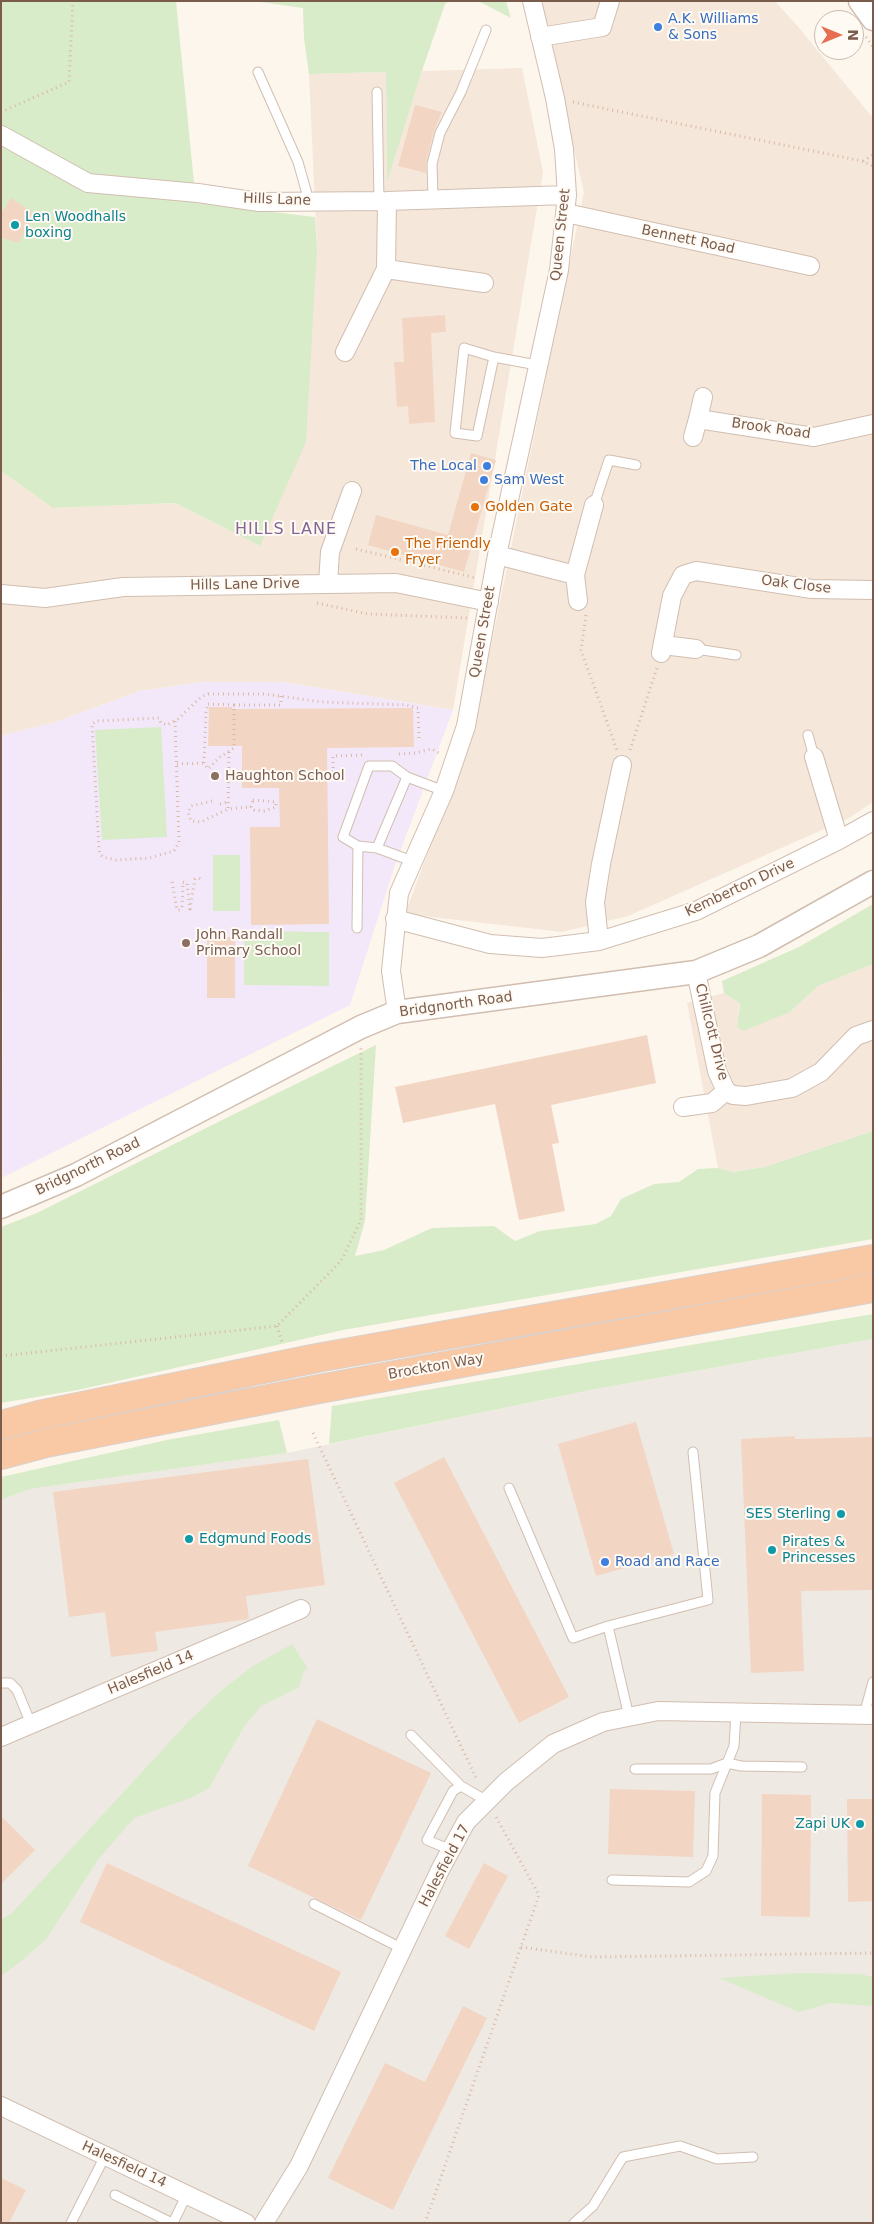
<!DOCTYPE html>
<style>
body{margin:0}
#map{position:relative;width:874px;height:2224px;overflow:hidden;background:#fdf6ec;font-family:"DejaVu Sans",sans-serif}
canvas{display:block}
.frame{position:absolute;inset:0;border:2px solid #7a5c4d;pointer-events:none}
.north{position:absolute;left:814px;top:10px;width:50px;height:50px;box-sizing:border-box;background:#fffaf3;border:1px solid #cabbb1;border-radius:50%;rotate:90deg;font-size:14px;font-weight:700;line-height:20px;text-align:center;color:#7a5c4d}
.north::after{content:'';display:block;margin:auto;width:18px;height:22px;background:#e76f51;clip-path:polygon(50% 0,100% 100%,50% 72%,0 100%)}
</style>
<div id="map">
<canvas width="874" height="2224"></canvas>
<div class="frame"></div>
<div class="north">N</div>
</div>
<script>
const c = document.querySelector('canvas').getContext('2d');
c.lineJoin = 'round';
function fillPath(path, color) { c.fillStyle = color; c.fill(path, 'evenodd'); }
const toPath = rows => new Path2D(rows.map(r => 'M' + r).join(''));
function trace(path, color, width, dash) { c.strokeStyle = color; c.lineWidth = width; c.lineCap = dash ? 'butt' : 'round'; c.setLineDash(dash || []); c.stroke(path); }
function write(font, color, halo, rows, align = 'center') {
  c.font = font + ' "DejaVu Sans",sans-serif'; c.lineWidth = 4; c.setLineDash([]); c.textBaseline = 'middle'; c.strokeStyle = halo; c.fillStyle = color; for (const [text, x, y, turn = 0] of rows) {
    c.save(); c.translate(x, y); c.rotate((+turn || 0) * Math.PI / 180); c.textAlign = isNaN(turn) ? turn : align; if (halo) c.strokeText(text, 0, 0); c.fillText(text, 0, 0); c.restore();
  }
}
fillPath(toPath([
 [539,1,775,1,800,29,873,118,873,802,849,818,628,916,562,932,405,914,474,728,584,192],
 [522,68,543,172,453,710,282,682,203,682,140,691,53,723,1,736,1,471,53,508,175,503,260,546,317,248,309,74,386,72,387,180,422,71],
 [873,964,873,1131,764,1167,733,1172,718,1168,687,1003,724,993,740,1004,738,1014,790,1012,818,986]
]), '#f5e8da');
fillPath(toPath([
 [873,1339,873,2223,1,2223,1,1500,30,1489,287,1453,596,1389]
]), '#efe9e4');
fillPath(toPath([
 [203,682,282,682,453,710,395,865,350,1005,1,1178,3,1021,1,736,53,723,140,691]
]), '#f3e8fa');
fillPath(toPath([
 [1,1,176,1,196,203,315,217,317,248,306,442,260,546,175,503,53,508,1,471],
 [253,1,449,1,445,4,422,71,387,182,386,72,309,74,304,38,303,8],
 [478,1,506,1,511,18],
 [161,727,167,837,102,840,95,730],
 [213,855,240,855,240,911,213,911],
 [873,904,873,964,818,986,790,1012,743,1031,737,1026,740,1004,724,993,722,981,799,947],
 [244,931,329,932,329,986,244,985],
 [376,1045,365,1221,355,1256,384,1250,432,1228,494,1226,515,1241,540,1231,596,1224,611,1216,621,1199,654,1184,679,1182,698,1169,718,1168,734,1172,764,1167,873,1131,873,1239,343,1330,78,1390,1,1403,1,1227,37,1213,224,1119],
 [873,1314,873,1339,596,1389,329,1444,332,1406],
 [279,1420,287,1453,30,1489,1,1500,1,1477,167,1440],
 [292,1644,308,1669,304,1671,299,1687,261,1706,245,1725,209,1788,193,1797,134,1818,97,1861,47,1938,23,1960,1,1976,1,1919,12,1913,189,1721,223,1689,253,1666],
 [797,1973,860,1974,873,1977,873,2006,830,2003,799,2012,719,1978]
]), '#d8ecc9');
fillPath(toPath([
 [415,105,442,112,434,131,426,162,426,173,398,166],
 [11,198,35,214,18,243,1,237,1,214],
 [445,315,446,332,431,333,435,422,409,424,408,406,397,407,394,362,404,362,402,318],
 [471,453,496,460,464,572,368,545,376,515,448,535],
 [209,707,232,707,232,709,413,708,414,747,327,748,329,924,251,925,250,827,280,827,279,788,242,788,242,746,208,746],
 [207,937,235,937,235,998,207,998],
 [647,1035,656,1083,551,1105,559,1143,552,1144,565,1211,519,1220,495,1104,403,1123,395,1087],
 [636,1422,674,1554,596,1576,558,1444],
 [795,1436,795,1439,873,1437,873,1590,801,1591,804,1671,751,1673,741,1439],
 [444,1457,569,1697,519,1723,394,1483],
 [308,1459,325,1585,246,1596,249,1619,155,1632,158,1651,111,1657,105,1612,69,1617,53,1492],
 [317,1719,431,1773,361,1920,248,1866],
 [610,1789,695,1791,693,1857,608,1854],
 [762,1794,811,1795,810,1917,761,1916],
 [847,1799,873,1799,873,1901,848,1902],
 [1,1816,35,1850,1,1884],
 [107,1863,341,1972,314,2031,80,1922],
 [484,1863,508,1876,469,1949,445,1936],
 [463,2006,487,2018,393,2210,328,2178,385,2063,425,2082],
 [1,2178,26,2190,9,2223,1,2223]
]), '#f3d5c3');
const service = toPath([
 [258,72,298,162,309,201],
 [377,92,379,201],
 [433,198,432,164,440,133,461,92,486,30],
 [494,357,477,436,455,433,464,348,494,357,537,365],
 [594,505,609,460,636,465],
 [696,649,736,655],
 [808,735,814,757],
 [407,777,444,791],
 [377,848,407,777,392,766,369,766,343,837,358,846,377,848,412,861],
 [357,928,358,846],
 [509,1488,573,1638,608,1626],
 [1,1683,10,1683,17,1690,31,1724],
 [864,1715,873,1682],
 [629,1717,608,1626,708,1600,693,1452],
 [411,1735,461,1786,487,1801],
 [635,1769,711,1769,727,1763,741,1766,802,1767],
 [451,1850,427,1840,453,1791,461,1786],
 [612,1880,689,1882,706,1871,713,1856,715,1793,734,1746,736,1713],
 [314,1904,403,1949],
 [115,2195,172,2223],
 [71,2223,105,2156],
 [173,2223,187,2194],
 [574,2223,593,2206,623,2157,680,2146,717,2159,753,2157]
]);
const minor = toPath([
 [540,37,602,27,610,1],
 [1,135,88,183,198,193,259,202,387,201,567,195],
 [566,213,810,266],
 [386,269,484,283],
 [345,352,386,269,387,201],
 [703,397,698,419,814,437,873,424],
 [693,437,698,419],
 [497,555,575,575],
 [328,584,330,552,352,491],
 [1,594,45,598,123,587,396,583,489,602],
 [578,601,575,575,594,505],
 [663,645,696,649],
 [661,653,672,596,683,575,696,571,812,589,873,590],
 [814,757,839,840],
 [395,919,490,944,542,948,599,941,696,911,839,840,873,821],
 [599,941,595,902,601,864,622,765],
 [696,972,717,1071,726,1091],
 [397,1012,391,971,399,893,444,791,466,726,497,555,559,270,567,195,564,149,555,98,532,1],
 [726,1091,733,1095,746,1096,792,1088,821,1072,856,1036,873,1030],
 [683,1107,712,1103,726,1091],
 [1,1737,301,1609],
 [1,2106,246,2223],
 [264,2223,299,2166,441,1868,466,1822,506,1782,553,1744,603,1722,658,1711,873,1715]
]);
const tertiary = toPath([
 [860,1,873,19],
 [1,1207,76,1175,361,1027,397,1012,696,972,759,946,873,882]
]);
const trunk = toPath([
 [1,1425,39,1415,317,1358,873,1259],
 [1,1455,46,1443,319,1389,873,1288]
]);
trace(service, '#d1beb0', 11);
trace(minor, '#d1beb0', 20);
trace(tertiary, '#d1beb0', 25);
trace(trunk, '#dad1cd', 30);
trace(toPath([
 [866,37,873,47],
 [573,102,862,161,873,166],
 [1,112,69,82,73,1],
 [863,161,873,155],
 [356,549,476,578],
 [317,603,368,614,469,618],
 [586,615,581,650,617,750],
 [208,704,234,705,234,748,220,757,208,769,204,763,206,711,208,704],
 [234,705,281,705,281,695],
 [175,721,179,842,174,851,149,858,116,860,103,857,100,854,99,849,92,724,96,721,159,718,161,723,167,725,178,719,201,697,208,694,265,694,322,702,407,705,418,708,419,740],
 [630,750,657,668],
 [229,752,228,809,251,807],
 [399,754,415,753,432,749,439,753],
 [177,764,204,763],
 [327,772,333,772,333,756,363,755],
 [253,800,276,802,276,807,264,811,254,810,251,807,253,800],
 [212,801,191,806,188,812,191,821,201,822,228,809],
 [220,804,228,802],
 [172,882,177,910,180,910,182,906,183,882,187,883,190,909,195,879,199,878,203,880],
 [277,1326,282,1342],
 [1,1356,277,1326,341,1261,361,1220,361,1047],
 [313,1433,477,1780],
 [521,1947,592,1957,873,1953],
 [425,2223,539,1895,496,1817]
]), '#d9b8a5', 3, [1, 4]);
trace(service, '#fff', 9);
trace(minor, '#fff', 18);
trace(tertiary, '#fff', 22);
trace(trunk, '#f9c8a4', 28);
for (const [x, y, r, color] of [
 [658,27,5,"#3f7fe0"],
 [15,225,5,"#0f9aa8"],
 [487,466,5,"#3f7fe0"],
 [484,480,5,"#3f7fe0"],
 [475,507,5,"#e8710a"],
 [395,552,5,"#e8710a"],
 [215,776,5,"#8d6e63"],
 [186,943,5,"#8d6e63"],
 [841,1514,5,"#0f9aa8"],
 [189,1539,5,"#0f9aa8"],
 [772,1550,5,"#0f9aa8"],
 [605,1562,5,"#3f7fe0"],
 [860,1824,5,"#0f9aa8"]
]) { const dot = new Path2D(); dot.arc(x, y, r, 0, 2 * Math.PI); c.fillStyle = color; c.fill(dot); trace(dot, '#fffaf3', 2); }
write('14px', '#366cbe', '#fffaf3', [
 ["A.K. Williams",668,19],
 ["& Sons",668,35],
 ["The Local",477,466,"right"],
 ["Sam West",494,480],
 ["Road and Race",615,1562]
], 'left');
write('14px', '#7a5c4d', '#fffaf3', [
 ["Hills Lane",277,200,2],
 ["Queen Street",561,235,-84],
 ["Bennett Road",688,240,12],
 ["Brook Road",771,429,8],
 ["Hills Lane Drive",245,585,-1],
 ["Oak Close",796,585,7],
 ["Queen Street",483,632,-80],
 ["Kemberton Drive",740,888,-25],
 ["Bridgnorth Road",456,1005,-8],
 ["Chillcott Drive",711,1032,76],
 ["Bridgnorth Road",88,1167,-26],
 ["Brockton Way",436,1367,-10],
 ["Halesfield 14",151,1673,-23],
 ["Halesfield 17",445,1866,-62],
 ["Halesfield 14",124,2165,25]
]);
write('14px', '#0d838f', '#fffaf3', [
 ["Len Woodhalls",25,217],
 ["boxing",25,233],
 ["SES Sterling",831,1514,"right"],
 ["Edgmund Foods",199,1539],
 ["Pirates &",782,1542],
 ["Princesses",782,1558],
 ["Zapi UK",850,1824,"right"]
], 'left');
write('14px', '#c56008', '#fffaf3', [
 ["Golden Gate",485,507],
 ["The Friendly",405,544],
 ["Fryer",405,560]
], 'left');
write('14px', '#785e54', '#fffaf3', [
 ["Haughton School",225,776],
 ["John Randall",196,935],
 ["Primary School",196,951]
], 'left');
c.letterSpacing = '1px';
write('16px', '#846695', '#fffaf3', [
 ["HILLS LANE",286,530]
]);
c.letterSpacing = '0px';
</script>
